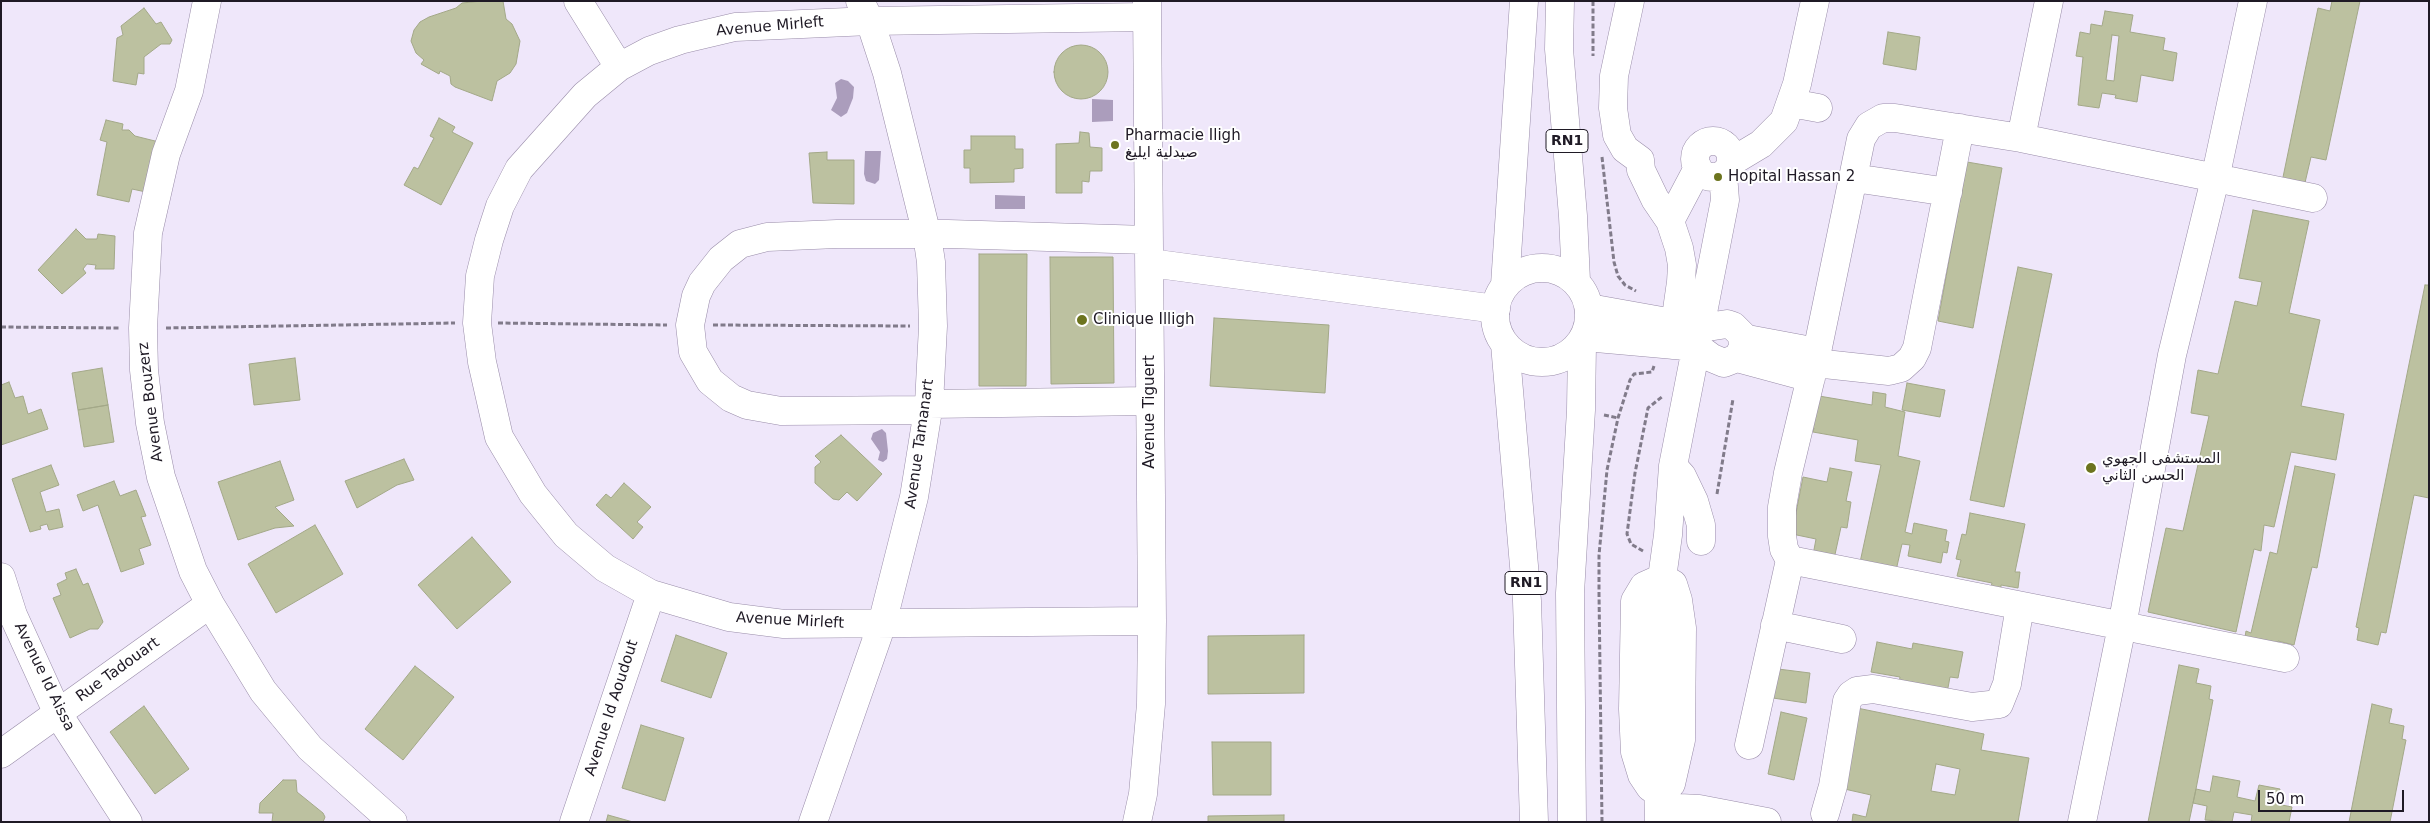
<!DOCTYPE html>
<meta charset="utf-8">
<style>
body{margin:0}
#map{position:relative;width:2430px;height:823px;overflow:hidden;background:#efe7fa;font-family:"DejaVu Sans",sans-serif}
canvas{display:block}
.frame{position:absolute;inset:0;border:2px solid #1f1a25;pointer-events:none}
.scale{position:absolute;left:2258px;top:790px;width:146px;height:22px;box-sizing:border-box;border:2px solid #1f1a25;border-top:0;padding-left:6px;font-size:15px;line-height:18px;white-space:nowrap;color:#1f1a25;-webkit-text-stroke:4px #fff;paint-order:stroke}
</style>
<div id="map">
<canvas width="2430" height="823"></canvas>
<div class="frame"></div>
<div class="scale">50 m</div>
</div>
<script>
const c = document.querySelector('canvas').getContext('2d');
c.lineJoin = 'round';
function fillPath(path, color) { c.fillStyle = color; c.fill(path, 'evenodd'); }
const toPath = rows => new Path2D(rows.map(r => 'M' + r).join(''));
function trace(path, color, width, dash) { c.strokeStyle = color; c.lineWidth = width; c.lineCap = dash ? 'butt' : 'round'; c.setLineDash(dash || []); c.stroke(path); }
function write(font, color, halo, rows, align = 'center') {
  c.font = font + ' "DejaVu Sans","Noto Sans Arabic",sans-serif'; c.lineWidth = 4; c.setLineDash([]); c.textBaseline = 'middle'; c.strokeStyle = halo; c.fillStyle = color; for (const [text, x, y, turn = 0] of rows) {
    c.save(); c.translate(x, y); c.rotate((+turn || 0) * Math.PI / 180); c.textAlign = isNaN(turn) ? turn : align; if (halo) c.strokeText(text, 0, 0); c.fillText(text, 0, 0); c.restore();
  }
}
fillPath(toPath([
 [841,79,848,81,854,87,853,98,847,113,841,117,831,110,837,98,835,83],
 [1092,99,1113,100,1113,121,1092,122],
 [865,151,881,151,879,180,875,184,866,181,864,174],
 [995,195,1025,196,1025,209,995,209],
 [882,429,886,433,888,451,887,459,883,462,878,460,880,452,871,439,873,433]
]), '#ab9dbc');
const building = toPath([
 [482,1,503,1,506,19,512,24,520,41,516,64,510,73,497,81,492,101,455,87,451,84,450,76,440,71,439,74,421,64,424,60,416,53,411,41,414,30,420,22,429,17,456,8,462,3,482,1],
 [2332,1,2360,1,2326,160,2311,157,2304,187,2282,182,2318,8,2330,11,2332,1],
 [144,8,156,24,161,22,172,40,170,44,161,44,144,57,144,74,138,73,136,85,113,81,117,38,123,35,121,26,144,8],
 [2105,11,2133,15,2130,32,2165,38,2163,50,2177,53,2173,81,2141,75,2137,102,2115,98,2116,95,2102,93,2099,108,2078,105,2083,57,2076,56,2080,32,2090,34,2091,24,2102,26,2105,11],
 [2112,35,2119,36,2114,81,2106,80,2112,35],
 [1888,32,1920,37,1916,70,1883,64,1888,32],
 '1054 72a27 27 0 1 1 54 0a27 27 0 1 1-54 0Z',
 [439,118,455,127,452,132,473,143,441,205,404,185,414,167,418,169,434,138,430,136,439,118],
 [106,120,123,124,122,130,129,130,135,136,159,142,146,192,132,189,129,202,97,195,107,142,100,140,106,120],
 [1080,132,1089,133,1090,147,1102,148,1102,171,1090,171,1089,182,1082,181,1082,193,1056,193,1056,144,1079,143,1080,132],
 [971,136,1015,136,1015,149,1023,149,1023,168,1014,169,1014,182,970,183,970,168,964,168,964,150,971,150,971,136],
 [827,152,827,160,854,160,854,204,813,203,809,153,827,152],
 [1967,162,2002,168,1973,328,1938,321,1967,162],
 [2253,210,2309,221,2289,313,2320,320,2301,406,2344,414,2336,460,2291,452,2274,527,2264,525,2261,551,2254,549,2236,632,2148,612,2166,528,2183,531,2209,416,2191,413,2198,370,2218,374,2235,301,2257,306,2262,282,2239,278,2253,210],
 [76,229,86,239,97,239,98,234,115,236,114,269,95,269,96,265,87,264,83,269,86,273,62,294,38,270,76,229],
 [979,254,1027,254,1026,386,979,386,979,254],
 [1050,257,1113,257,1114,383,1051,384,1050,257],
 [2018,267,2052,274,2004,507,1970,500,2018,267],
 [2425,285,2429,285,2429,498,2414,495,2386,633,2381,632,2378,645,2357,640,2359,628,2356,627,2425,285],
 [1214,318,1329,325,1325,393,1210,386,1214,318],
 [295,358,300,400,254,405,249,364,295,358],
 [102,368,108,405,78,410,72,373,102,368],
 [9,382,15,398,23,396,28,414,41,409,48,429,1,445,1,385,9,382],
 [1907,383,1945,390,1940,417,1902,410,1907,383],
 [1873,392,1886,394,1885,407,1905,412,1898,456,1920,461,1905,532,1912,534,1914,523,1947,530,1945,541,1949,542,1947,553,1943,552,1941,563,1908,556,1910,545,1902,544,1895,575,1859,567,1881,465,1855,461,1858,440,1813,432,1814,428,1801,425,1819,396,1872,405,1873,392],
 [108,405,114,442,84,447,78,410,108,405],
 [841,435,882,474,857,501,847,492,839,500,833,499,815,483,815,467,821,462,815,456,841,435],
 [404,459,414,480,397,485,357,508,345,481,404,459],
 [280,461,294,500,275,507,294,526,275,528,238,540,218,482,280,461],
 [51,465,59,485,40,492,46,512,59,509,63,527,49,530,47,524,40,526,41,529,30,532,12,479,51,465],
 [2295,466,2335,474,2317,568,2312,567,2294,645,2278,641,2277,650,2244,643,2246,631,2251,633,2270,552,2277,554,2295,466],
 [1830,468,1852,472,1846,501,1851,502,1847,528,1841,527,1834,559,1813,555,1816,539,1792,534,1803,477,1827,482,1830,468],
 [114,481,120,496,136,490,146,516,141,517,151,545,139,549,144,564,121,572,98,505,83,511,77,495,114,481],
 [624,483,651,507,637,522,643,527,633,539,596,505,606,494,611,498,624,483],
 [1970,513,2025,524,2015,572,2020,572,2018,588,2001,585,2001,589,1991,587,1992,583,1957,576,1961,560,1956,559,1962,534,1966,535,1970,513],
 [315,525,343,574,276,613,248,564,315,525],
 [472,537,511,582,457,629,418,585,472,537],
 [76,569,83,585,88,583,103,622,98,629,90,629,70,638,53,598,61,595,57,584,67,579,65,573,76,569],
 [676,635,727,653,711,698,661,681,676,635],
 [1304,635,1304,693,1208,694,1208,636,1304,635],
 [1877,642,1912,649,1913,643,1963,652,1958,678,1950,677,1947,693,1899,683,1900,677,1871,672,1877,642],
 [2179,665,2199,669,2196,683,2211,686,2209,699,2213,700,2196,789,2189,822,2148,822,2179,665],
 [415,666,454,697,403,760,365,729,415,666],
 [1778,669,1810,673,1806,703,1773,698,1778,669],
 [2372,704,2392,709,2389,723,2404,726,2402,739,2406,740,2390,822,2349,822,2372,704],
 [144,706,189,769,155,794,110,732,144,706],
 [1857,708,1984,734,1981,750,2029,758,2018,822,1852,822,1853,814,1866,817,1871,795,1840,788,1857,708],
 [1936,764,1960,769,1955,795,1931,791,1936,764],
 [1781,712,1807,718,1794,780,1768,774,1781,712],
 [641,725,684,738,665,801,622,788,641,725],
 [1212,742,1271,742,1271,795,1213,795,1212,742],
 [2213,776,2240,781,2237,797,2255,801,2259,785,2280,789,2277,804,2292,807,2289,822,2251,822,2252,815,2234,812,2232,822,2205,820,2207,806,2193,803,2196,789,2210,792,2213,776],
 [283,780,296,780,297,792,323,813,325,817,323,822,272,822,273,813,259,813,260,803,283,780],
 [608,815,633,822,606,822,608,815],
 [1284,815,1284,822,1208,822,1208,816,1284,815]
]);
fillPath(building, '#bcc1a0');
trace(building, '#a3a888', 1);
const minor = toPath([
 [207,1,189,91,166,154,148,233,143,328,144,370,150,423,161,477,193,571,210,604,263,691,310,748,393,822],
 [578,1,619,67],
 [1630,1,1614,76,1613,108,1617,135,1625,149,1640,160,1641,170,1655,199,1670,221,1679,248,1682,265,1681,282,1672,345],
 [1147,17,870,21,735,27,680,40,649,51,619,67,585,95,519,169,500,206,489,240,480,276,477,323,482,362,499,437,533,494,566,535,605,568,651,594,729,617,784,624,1152,621],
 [1791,103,1818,108],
 [2021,138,2049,1],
 '1695 159a18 18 0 1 1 36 0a18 18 0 1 1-36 0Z',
 [1731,162,1761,144,1784,121,1797,84,1815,1],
 [1854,178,1948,192],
 [1670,221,1698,168],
 [1150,263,1496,309],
 [1585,337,1697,347,1712,358,1724,363,1737,358,1743,348,1742,335,1733,326,1727,324,1701,328,1589,308],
 [1742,338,1817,352],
 [1737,358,1811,378],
 [1815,363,1889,371,1901,368,1912,358,1917,348,1960,128],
 [929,404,1149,401],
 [928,410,781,411,747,405,731,398,710,381,693,352,690,325,696,296,702,283,721,259,740,244,767,237,837,234,948,234,1148,240],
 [1673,466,1682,476,1694,501,1701,525,1701,541],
 [1790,560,2285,658],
 [1,577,13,615,58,714,128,822],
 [1662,578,1673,584,1678,600,1682,628,1681,740,1671,784,1660,794,1650,787,1642,775,1635,752,1633,709,1635,601,1644,586,1662,578],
 [1775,625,1842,639],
 [1749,745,1790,560,1784,549,1782,536,1782,507,1788,473,1817,352,1861,139,1869,126,1883,118,1895,118,2021,138,2313,198],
 [1,754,210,604],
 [1659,807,1699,809,1767,822],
 [1825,814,1833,786,1847,701,1851,695,1857,691,1873,689,1972,707,1999,704,2007,684,2020,606],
 [574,822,651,594],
 [813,822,882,624,914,497,929,404,933,326,931,262,927,235,887,73,870,21,860,1],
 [1137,822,1143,794,1151,704,1152,621,1147,1],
 [1659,822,1657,732,1662,578,1668,535,1673,466,1725,200,1723,174],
 [2082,822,2122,626,2172,355,2215,179,2253,1]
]);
const highway = toPath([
 [1560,1,1559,49,1573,216,1576,281],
 '1495 315a47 47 0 1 1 94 0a47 47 0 1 1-94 0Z',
 [1505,285,1524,1],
 [1505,344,1527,601,1534,822],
 [1572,822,1570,593,1581,410,1582,344]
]);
trace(minor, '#998ca9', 29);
trace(highway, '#998ca9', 29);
trace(toPath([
 [1593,1,1593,56],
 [1602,157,1614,262,1618,276,1625,285,1636,291],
 [498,323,667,325],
 [713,325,910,326],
 [1,327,120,328],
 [166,328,455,323],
 [1604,415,1618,418],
 [1717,494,1733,399],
 [1643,551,1631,544,1627,534,1635,473,1648,408,1663,396],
 [1602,822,1599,593,1599,555,1607,470,1618,418,1630,380,1634,374,1652,372,1654,366]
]), '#817b8a', 3, [5, 2.5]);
trace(minor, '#fff', 28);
trace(highway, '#fff', 28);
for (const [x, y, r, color] of [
 [1115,145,5,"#6c741e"],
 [1718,177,5,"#6c741e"],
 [1082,320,6,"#6c741e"],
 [2091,468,6,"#6c741e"]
]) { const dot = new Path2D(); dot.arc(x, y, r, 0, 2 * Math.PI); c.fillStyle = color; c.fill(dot); trace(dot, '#fff', 2); }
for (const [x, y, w] of [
 [1567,141,42],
 [1526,583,42]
]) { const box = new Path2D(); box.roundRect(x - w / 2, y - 11.5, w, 23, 4); c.fillStyle = '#fff'; c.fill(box); trace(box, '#1f1a25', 1); }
write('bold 14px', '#1f1a25', null, [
 ["RN1",1567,141],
 ["RN1",1526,583]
]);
write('15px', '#1f1a25', '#fff', [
 ["Avenue Mirleft",770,27,-5],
 ["Avenue Bouzerz",151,402,-97],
 ["Avenue Tiguert",1150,412,-90],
 ["Avenue Tamanart",920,444,-82],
 ["Avenue Mirleft",790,621,3],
 ["Rue Tadouart",118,670,-36],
 ["Avenue Id Aissa",44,677,64],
 ["Avenue Id Aoudout",612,708,-72]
]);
write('15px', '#1f1a25', '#fff', [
 ["Pharmacie Iligh",1125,136],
 ["صيدلية ايليغ",1125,153],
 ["Hopital Hassan 2",1728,177],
 ["Clinique Illigh",1093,320],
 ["المستشفى الجهوي",2102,459],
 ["الحسن الثاني",2102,476]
], 'left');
</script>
